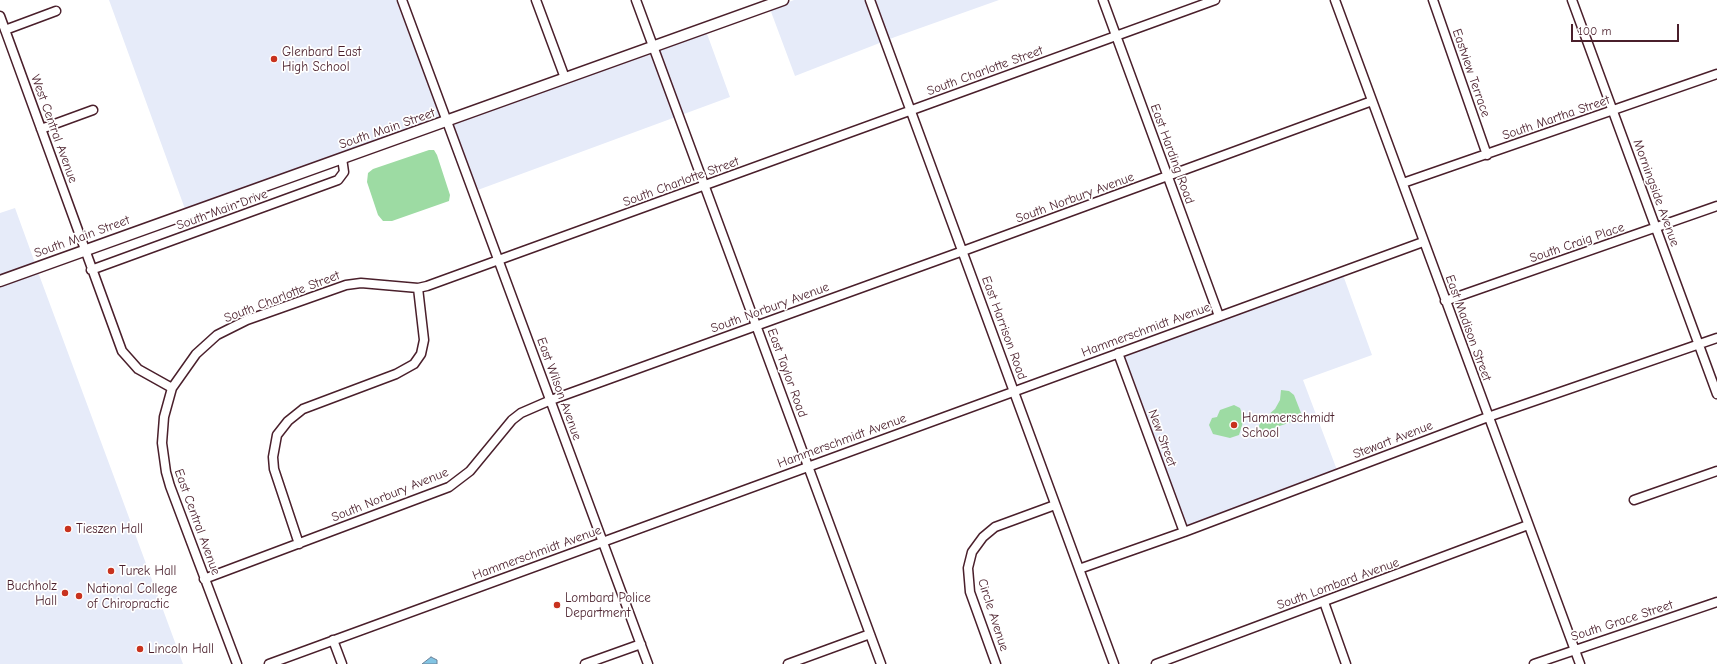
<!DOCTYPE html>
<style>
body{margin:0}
#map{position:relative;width:1717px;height:664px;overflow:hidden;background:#fff;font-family:"Comic Neue",sans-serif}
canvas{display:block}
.scale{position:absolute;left:1571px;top:24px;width:108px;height:18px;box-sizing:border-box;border:2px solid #4a1f2b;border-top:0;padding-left:5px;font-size:12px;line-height:14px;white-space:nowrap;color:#4a1f2b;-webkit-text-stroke:3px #fff;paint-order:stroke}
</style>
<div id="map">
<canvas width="1717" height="664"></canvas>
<div class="scale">100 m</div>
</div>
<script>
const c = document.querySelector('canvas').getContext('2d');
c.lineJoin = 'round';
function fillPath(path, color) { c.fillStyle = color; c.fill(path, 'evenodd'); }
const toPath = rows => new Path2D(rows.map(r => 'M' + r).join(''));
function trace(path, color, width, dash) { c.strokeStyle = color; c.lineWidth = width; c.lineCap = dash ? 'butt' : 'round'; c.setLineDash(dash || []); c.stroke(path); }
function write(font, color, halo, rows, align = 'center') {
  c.font = font + ' "Comic Neue",sans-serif'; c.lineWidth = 3.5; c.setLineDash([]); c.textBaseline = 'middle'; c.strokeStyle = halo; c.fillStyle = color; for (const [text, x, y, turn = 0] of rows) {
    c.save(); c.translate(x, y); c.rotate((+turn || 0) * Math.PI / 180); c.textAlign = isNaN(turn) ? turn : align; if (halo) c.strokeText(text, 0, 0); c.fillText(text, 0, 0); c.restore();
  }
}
fillPath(toPath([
 [109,0,396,0,440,117,185,209],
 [794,0,999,0,895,37,795,76,770,9],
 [706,31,730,97,475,191,450,122],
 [15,208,35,263,0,276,0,213],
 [38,272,117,485,183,664,0,664,0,286],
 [1343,275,1372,355,1303,380,1337,470,1186,527,1122,355]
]), '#e6ebf9');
fillPath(toPath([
 [429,150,434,150,437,155,450,195,449,201,392,221,383,221,378,215,367,182,368,173,373,169],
 [1281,390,1289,391,1294,395,1303,418,1265,431,1261,431,1259,426,1261,421,1275,409,1280,400],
 [1234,405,1240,408,1244,419,1239,435,1230,438,1213,434,1209,425,1212,418,1217,417,1220,410]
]), '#9ddba3');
const water = toPath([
 [431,657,437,660,437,664,422,664,431,657]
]);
fillPath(water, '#82c4e3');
trace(water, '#6c8299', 1);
const minor = toPath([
 [402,0,648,664],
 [536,0,565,78],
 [636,0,881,664],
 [870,0,1114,664],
 [1103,0,1219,316],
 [1335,0,1580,664],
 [1433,0,1487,155],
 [1572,0,1717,394],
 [0,16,122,351,138,369,172,388],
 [5,30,56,11],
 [41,129,93,110],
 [1403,183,1717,74],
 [91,270,338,180,344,172,342,158],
 [1445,301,1717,206],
 [1118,353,1184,532],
 [1634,500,1717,471],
 [299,544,274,469,273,457,277,435,288,421,303,409,396,374,414,364,421,354,424,340,418,288],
 [1079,569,1184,532,1488,417,1717,338],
 [204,579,449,487,470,471,512,420,521,413,551,400,963,251,1372,101],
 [1324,602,1346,664],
 [333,640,342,664],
 [237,664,170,486,166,472,162,443,164,417,172,388,196,354,217,335,247,320,346,285,361,283,418,288,427,286,1215,0],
 [269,664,1423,242],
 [585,664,641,644],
 [788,664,870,634],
 [996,664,970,592,968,568,972,552,983,537,995,527,1055,505],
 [1156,664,1528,525],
 [1534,664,1717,602]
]);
const major = toPath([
 [0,281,783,0]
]);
trace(minor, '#4a1f2b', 11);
trace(major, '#4a1f2b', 13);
trace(minor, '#fff', 8);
trace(major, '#fff', 10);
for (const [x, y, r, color] of [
 [274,59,4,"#c8321e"],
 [1234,425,4,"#c8321e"],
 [68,529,4,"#c8321e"],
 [111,571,4,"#c8321e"],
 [65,593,4,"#c8321e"],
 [79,596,4,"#c8321e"],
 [557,605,4,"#c8321e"],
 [140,649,4,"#c8321e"]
]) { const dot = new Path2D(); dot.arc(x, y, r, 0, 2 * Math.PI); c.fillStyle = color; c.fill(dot); trace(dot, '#fff', 1.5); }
write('13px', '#4a1f2b', '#fff', [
 ["Glenbard East",282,52],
 ["High School",282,67],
 ["Hammerschmidt",1242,418],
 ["School",1242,433],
 ["Tieszen Hall",76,529],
 ["Turek Hall",119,571],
 ["Buchholz",57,586,"right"],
 ["Hall",57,601,"right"],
 ["National College",87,589],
 ["of Chiropractic",87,604],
 ["Lombard Police",565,598],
 ["Department",565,613],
 ["Lincoln Hall",148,649]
], 'left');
write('13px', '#4a1f2b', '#fff', [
 ["South Charlotte Street",985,71,-20],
 ["Eastview Terrace",1471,73,71],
 ["South Martha Street",1556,118,-19],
 ["West Central Avenue",54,129,70],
 ["South Main Street",387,129,-19],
 ["East Harding Road",1172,154,70],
 ["South Charlotte Street",681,182,-20],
 ["Morningside Avenue",1656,193,70],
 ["South Norbury Avenue",1075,198,-20],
 ["South Main Drive",222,210,-20],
 ["South Main Street",82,237,-20],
 ["South Craig Place",1577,243,-19],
 ["South Charlotte Street",282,297,-21],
 ["South Norbury Avenue",770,308,-20],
 ["East Harrison Road",1004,328,70],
 ["East Madison Street",1468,328,70],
 ["Hammerschmidt Avenue",1146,330,-20],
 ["East Taylor Road",787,373,70],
 ["East Wilson Avenue",559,389,70],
 ["New Street",1162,438,70],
 ["Stewart Avenue",1393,440,-21],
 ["Hammerschmidt Avenue",842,441,-20],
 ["South Norbury Avenue",390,495,-22],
 ["East Central Avenue",197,522,70],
 ["Hammerschmidt Avenue",537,553,-20],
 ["South Lombard Avenue",1338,584,-20],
 ["Circle Avenue",993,615,72],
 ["South Grace Street",1622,621,-18]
]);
</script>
